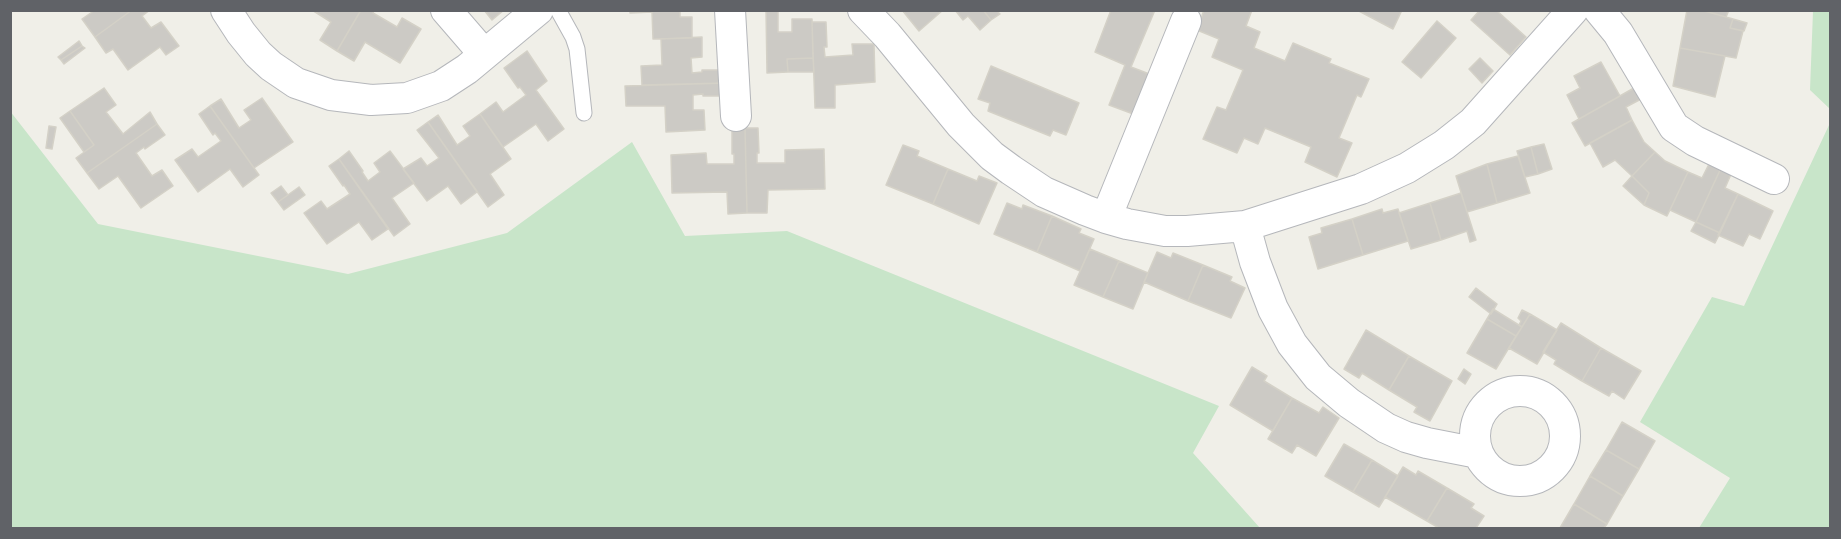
<!DOCTYPE html>
<style>
body{margin:0}
#map{position:relative;width:1841px;height:539px;overflow:hidden;background:#f0efe8;font-family:Ubuntu,sans-serif}
canvas{display:block}
.frame{position:absolute;inset:0;border:12px solid #606267;pointer-events:none}
</style>
<div id="map">
<canvas width="1841" height="539"></canvas>
<div class="frame"></div>
</div>
<script>
const c = document.querySelector('canvas').getContext('2d');
c.lineJoin = 'round';
function fillPath(path, color) { c.fillStyle = color; c.fill(path, 'evenodd'); }
const toPath = rows => new Path2D(rows.map(r => 'M' + r).join(''));
function trace(path, color, width, dash) { c.strokeStyle = color; c.lineWidth = width; c.lineCap = dash ? 'butt' : 'round'; c.setLineDash(dash || []); c.stroke(path); }
fillPath(toPath([
 [1813,11,1830,11,1830,109,1810,90],
 [10,111,98,224,348,274,507,233,632,142,685,236,787,231,1219,406,1193,453,1260,528,11,528],
 [1830,123,1830,528,1699,528,1730,478,1640,422,1712,297,1744,306]
]), '#c8e5c9');
const building = toPath([
 [95,10,132,10,95,37,82,19,95,10],
 [132,10,150,10,142,16,151,28,161,22,179,46,166,55,160,47,128,70,113,49,106,53,95,37,132,10],
 [312,10,361,10,337,51,320,40,331,22,312,10],
 [361,10,374,10,373,13,397,27,402,18,421,29,400,63,365,42,354,61,337,51,361,10],
 [484,10,504,10,492,20,484,10],
 [630,10,680,10,680,17,692,17,692,38,653,39,652,12,630,13,630,10],
 [766,10,778,10,778,32,792,32,792,19,812,19,813,58,787,59,788,72,767,73,766,10],
 [902,10,943,10,919,31,902,10],
 [955,10,983,10,991,20,980,30,968,16,963,20,955,10],
 [983,10,996,10,1000,14,991,20,983,10],
 [1111,10,1155,10,1131,67,1152,75,1136,115,1109,105,1125,65,1095,52,1111,10],
 [1204,10,1252,10,1246,26,1260,32,1254,48,1285,61,1293,43,1331,59,1329,63,1369,79,1361,97,1357,95,1339,138,1352,143,1337,177,1305,162,1311,147,1265,128,1258,144,1244,138,1237,153,1203,139,1217,107,1226,110,1243,70,1212,57,1219,39,1197,30,1204,10],
 [1357,10,1402,10,1393,29,1357,10],
 [1480,10,1496,10,1526,37,1510,55,1471,20,1480,10],
 [1687,10,1701,10,1733,19,1730,28,1743,31,1736,58,1680,48,1687,10],
 [1701,10,1729,10,1726,17,1701,10],
 [1733,19,1747,23,1744,31,1730,28,1733,19],
 [1437,21,1456,38,1421,78,1402,62,1437,21],
 [812,22,826,22,827,47,824,47,825,57,853,55,852,44,874,44,875,82,835,85,835,108,815,108,812,22],
 [702,37,702,57,691,58,692,73,702,72,702,70,726,70,727,83,642,85,641,66,662,65,661,39,702,37],
 [79,41,82,46,61,60,58,57,79,41],
 [82,46,85,48,64,64,61,60,82,46],
 [1680,48,1725,56,1715,97,1673,86,1680,48],
 [527,51,547,81,536,90,564,129,548,141,536,124,503,147,480,114,496,102,503,112,526,95,520,87,518,88,504,68,527,51],
 [813,58,814,72,788,72,787,59,813,58],
 [1480,58,1493,71,1482,83,1469,69,1480,58],
 [1601,62,1620,96,1579,119,1567,95,1580,88,1574,76,1601,62],
 [991,66,1079,103,1066,135,1053,130,1050,136,988,111,990,103,978,99,991,66],
 [727,83,727,96,703,96,703,94,693,95,693,110,704,110,705,130,666,132,665,106,626,106,625,86,727,83],
 [104,88,116,105,106,112,123,134,150,112,157,124,87,173,76,158,94,145,70,111,104,88],
 [1634,88,1641,99,1626,107,1632,120,1585,146,1572,123,1634,88],
 [262,98,293,142,254,168,210,106,221,99,239,128,251,120,244,110,262,98],
 [210,106,259,175,243,187,230,169,198,192,175,160,192,149,198,157,221,141,215,133,213,135,199,114,210,106],
 [70,111,94,145,84,152,60,118,70,111],
 [480,114,511,159,490,174,504,195,488,207,428,122,438,115,457,145,470,136,463,126,480,114],
 [1632,120,1644,142,1655,152,1632,176,1615,160,1603,167,1590,143,1632,120],
 [428,122,477,192,461,204,448,186,427,201,403,169,421,158,427,166,439,158,417,130,428,122],
 [157,124,165,135,145,149,144,147,136,153,152,176,162,170,173,186,141,208,118,176,99,189,87,173,157,124],
 [49,126,56,127,52,149,46,148,49,126],
 [745,128,747,213,728,214,727,192,672,193,671,155,706,153,707,164,734,164,734,154,732,154,732,129,745,128],
 [745,128,758,128,759,153,757,153,757,163,785,163,785,150,824,149,825,189,768,190,767,213,747,213,745,128],
 [1544,144,1552,169,1538,174,1531,147,1544,144],
 [903,145,919,151,917,156,948,169,933,204,886,185,903,145],
 [1531,147,1538,174,1525,177,1517,151,1531,147],
 [349,151,363,171,362,172,368,181,380,172,374,163,390,151,414,183,392,198,410,224,394,236,339,159,349,151],
 [1655,152,1665,161,1688,172,1667,216,1644,205,1649,193,1632,176,1655,152],
 [1518,156,1530,193,1497,203,1487,164,1518,156],
 [339,159,388,229,372,240,359,222,327,244,304,213,321,201,327,209,350,194,344,185,343,186,329,166,339,159],
 [1710,162,1721,168,1696,222,1670,210,1688,172,1702,178,1710,162],
 [1487,164,1497,203,1467,212,1456,176,1487,164],
 [1721,168,1732,172,1725,188,1738,194,1720,233,1696,222,1721,168],
 [948,169,977,181,979,176,997,183,979,224,933,204,948,169],
 [1632,176,1649,193,1644,205,1623,186,1632,176],
 [281,186,288,195,278,202,271,193,281,186],
 [299,187,305,195,284,210,278,202,299,187],
 [1461,193,1476,240,1470,242,1467,231,1441,240,1430,203,1461,193],
 [1738,194,1773,211,1760,239,1749,234,1743,246,1718,235,1738,194],
 [1007,203,1022,209,1023,205,1052,216,1037,252,994,234,1007,203],
 [1430,203,1441,240,1411,249,1399,213,1430,203],
 [1382,209,1383,213,1398,209,1408,241,1363,255,1352,219,1382,209],
 [1052,216,1081,229,1079,233,1094,239,1080,271,1037,252,1052,216],
 [1352,219,1363,255,1318,269,1309,237,1322,233,1321,228,1352,219],
 [1696,222,1720,233,1715,243,1691,231,1696,222],
 [1090,249,1119,261,1103,297,1074,285,1090,249],
 [1157,252,1171,258,1173,253,1203,265,1188,301,1144,282,1157,252],
 [1119,261,1148,273,1133,309,1103,297,1119,261],
 [1203,265,1232,277,1230,281,1245,288,1231,318,1188,301,1203,265],
 [1476,288,1497,304,1491,314,1469,297,1476,288],
 [1493,309,1522,327,1516,336,1487,319,1493,309],
 [1522,310,1530,314,1522,327,1519,325,1521,321,1518,318,1522,310],
 [1530,314,1557,330,1537,364,1509,348,1530,314],
 [1487,319,1516,336,1496,369,1467,353,1487,319],
 [1561,323,1601,348,1582,381,1554,364,1556,360,1543,352,1561,323],
 [1366,330,1409,356,1389,390,1362,373,1359,378,1344,369,1366,330],
 [1601,348,1641,371,1624,399,1612,391,1609,396,1582,381,1601,348],
 [1409,356,1452,381,1430,421,1414,412,1417,407,1389,390,1409,356],
 [1252,367,1267,376,1264,381,1292,398,1273,431,1230,405,1252,367],
 [1464,369,1471,374,1465,384,1458,379,1464,369],
 [1292,398,1319,413,1323,407,1339,418,1316,456,1297,445,1292,453,1268,439,1292,398],
 [1622,422,1655,441,1639,469,1606,450,1622,422],
 [1344,444,1372,460,1353,492,1325,476,1344,444],
 [1606,450,1639,469,1623,496,1590,476,1606,450],
 [1372,460,1398,476,1379,507,1353,492,1372,460],
 [1403,467,1416,475,1418,471,1447,488,1427,521,1385,497,1403,467],
 [1590,476,1623,496,1607,524,1574,504,1590,476],
 [1447,488,1474,504,1471,508,1484,516,1476,528,1439,528,1427,521,1447,488],
 [1574,504,1607,524,1604,528,1560,528,1574,504]
]);
fillPath(building, '#cccac5');
trace(building, '#d4d1c7', 1.5);
const lane = toPath([
 [558,10,573,37,577,49,584,113]
]);
const street = toPath([
 [226,10,241,33,258,54,271,66,296,83,331,95,371,100,407,98,441,86,467,69,538,10],
 [446,10,484,54],
 [730,10,736,116],
 [863,10,887,35,961,125,992,156,1011,170,1044,192,1085,210,1106,218,1127,224,1165,231,1187,231,1245,226,1361,189,1407,168,1444,145,1473,122,1573,10],
 [1599,10,1618,33,1674,127,1695,141,1774,179],
 [1106,218,1186,21],
 [1245,226,1255,262,1273,309,1292,344,1318,377,1349,403,1386,428,1406,437,1427,443,1478,453],
 '1475 436a45 45 0 1 1 90 0a45 45 0 1 1-90 0Z'
]);
trace(lane, '#b5b7bb', 17);
trace(street, '#b5b7bb', 32);
trace(lane, '#fff', 15);
trace(street, '#fff', 30);
</script>
